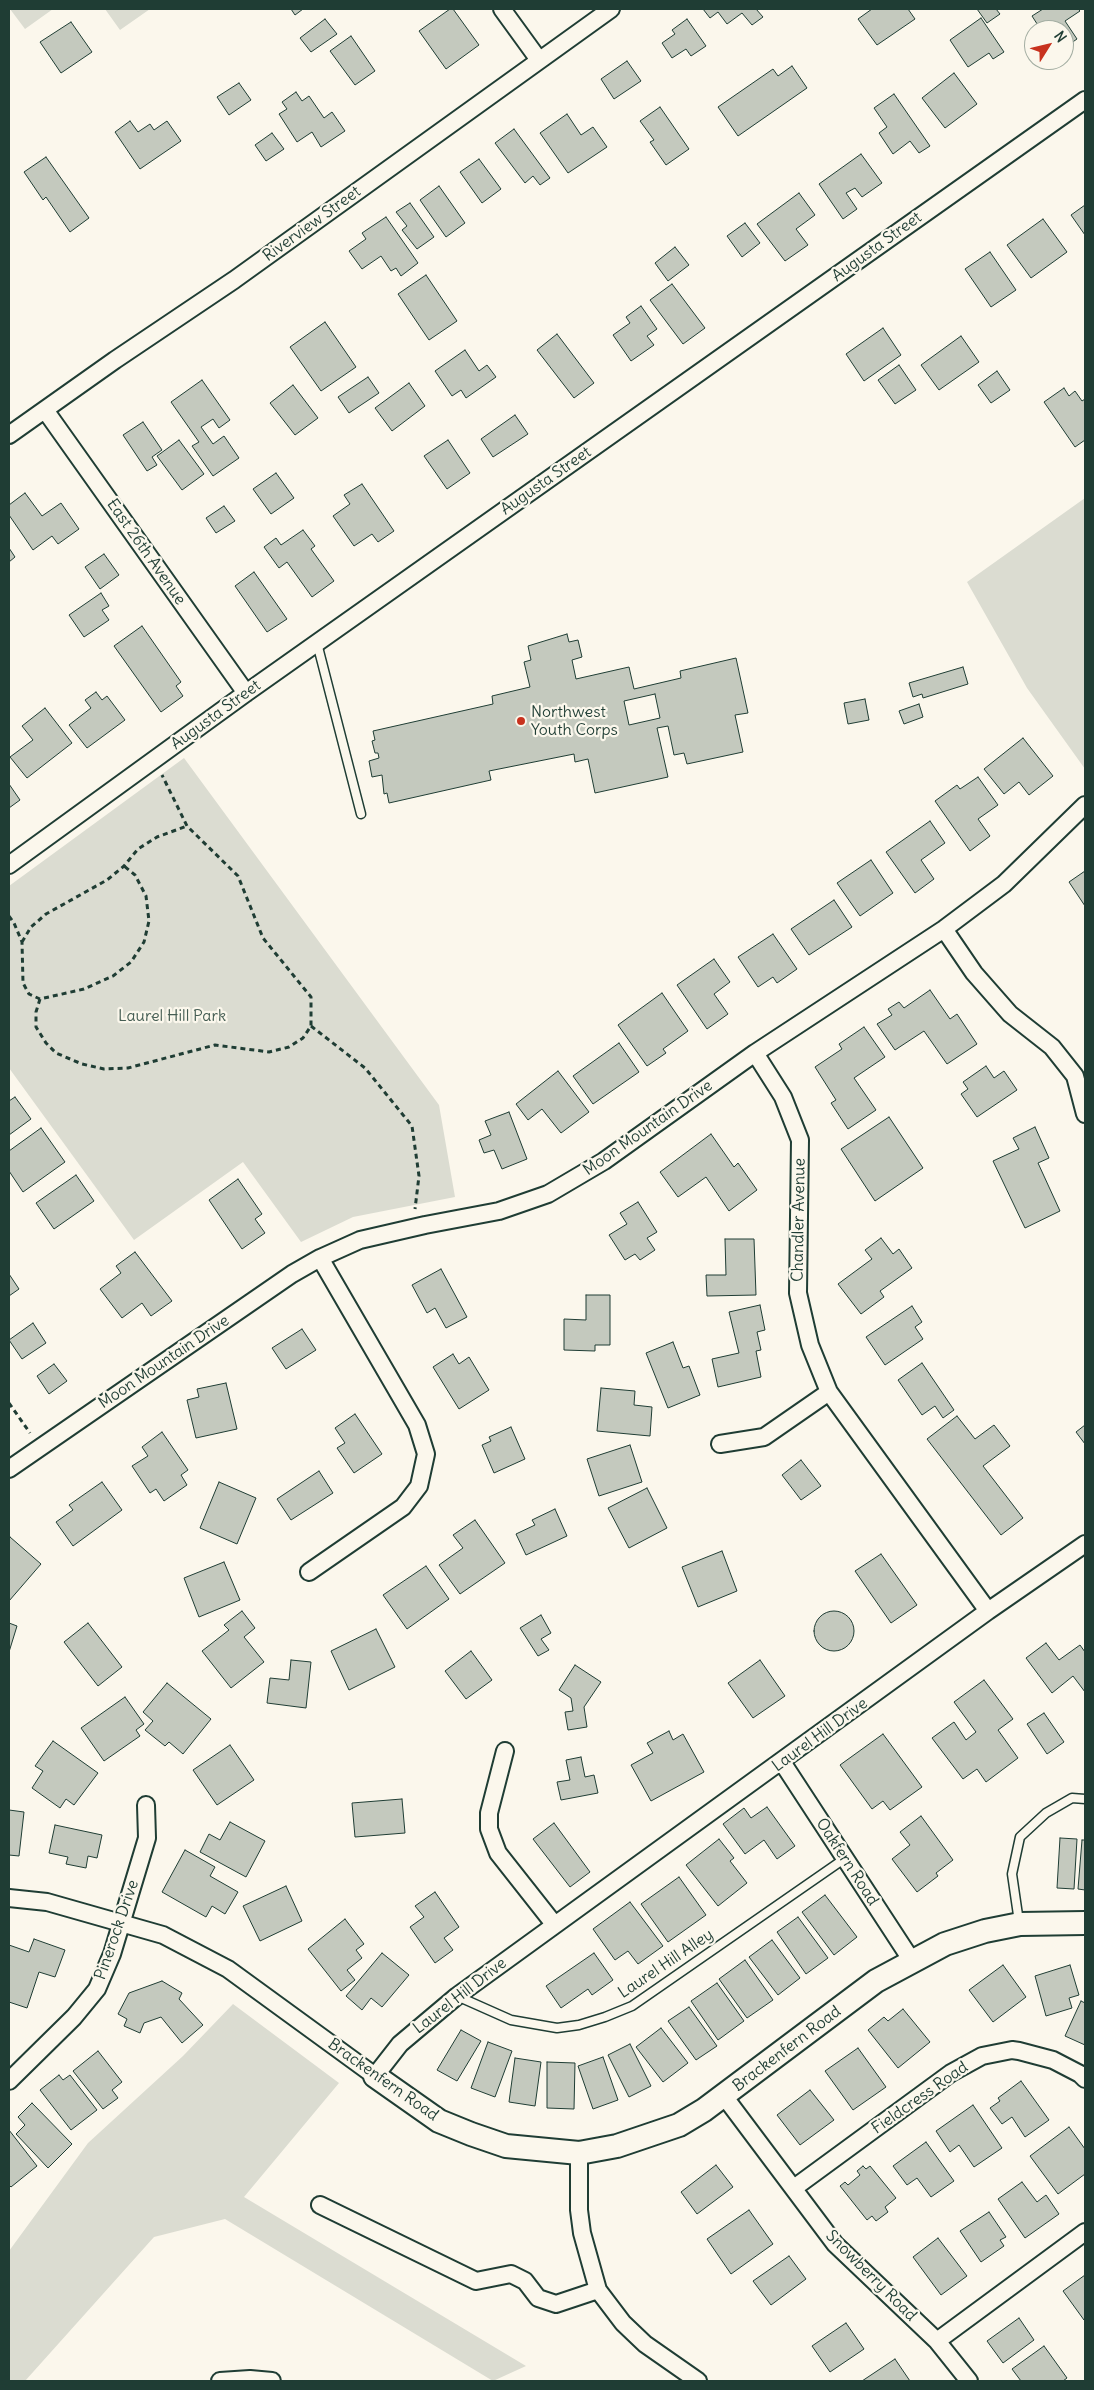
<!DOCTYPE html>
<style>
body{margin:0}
#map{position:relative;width:1094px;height:2390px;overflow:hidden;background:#fbf7ec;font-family:Delius,sans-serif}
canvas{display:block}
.frame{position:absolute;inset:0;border:10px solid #1f3d34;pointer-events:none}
.north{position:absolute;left:1024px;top:20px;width:50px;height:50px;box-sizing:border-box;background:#fbf7ec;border:1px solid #a3ada2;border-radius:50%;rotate:54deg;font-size:14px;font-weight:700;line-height:20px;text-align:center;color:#1f3d34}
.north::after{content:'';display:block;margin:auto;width:18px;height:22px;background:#c8321e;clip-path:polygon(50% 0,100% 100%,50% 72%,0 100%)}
</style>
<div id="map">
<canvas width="1094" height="2390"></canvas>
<div class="frame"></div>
<div class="north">N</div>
</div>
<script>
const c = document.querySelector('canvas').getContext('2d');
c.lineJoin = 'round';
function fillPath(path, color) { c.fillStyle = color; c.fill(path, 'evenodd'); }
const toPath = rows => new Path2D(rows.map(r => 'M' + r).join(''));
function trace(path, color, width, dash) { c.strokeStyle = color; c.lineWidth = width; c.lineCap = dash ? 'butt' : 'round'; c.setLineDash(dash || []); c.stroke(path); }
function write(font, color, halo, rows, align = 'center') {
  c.font = font + ' Delius,sans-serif'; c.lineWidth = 4.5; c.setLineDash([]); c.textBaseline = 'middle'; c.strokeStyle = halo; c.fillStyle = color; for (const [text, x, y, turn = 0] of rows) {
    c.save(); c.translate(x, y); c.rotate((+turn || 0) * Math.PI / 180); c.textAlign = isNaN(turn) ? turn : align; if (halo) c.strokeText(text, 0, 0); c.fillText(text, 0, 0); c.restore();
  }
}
fillPath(toPath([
 [10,9,53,9,25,29],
 [105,9,150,9,120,30],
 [1085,498,1085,769,1027,688,967,582],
 [184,758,439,1105,455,1197,353,1217,301,1242,243,1162,134,1240,9,1068,9,886],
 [233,2004,339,2083,244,2197,526,2366,493,2381,225,2219,154,2237,25,2381,9,2381,9,2251,88,2143,183,2056]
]), '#dbdcd1');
const building = toPath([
 [291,9,303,9,295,15,291,9],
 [450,9,453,9,479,45,446,69,419,31,450,9],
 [703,9,756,9,763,17,752,25,742,13,727,24,718,12,710,18,703,9],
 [872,9,908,9,915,19,877,45,858,19,872,9],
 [977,9,996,9,1000,14,987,23,977,9],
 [1043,9,1078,9,1080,11,1065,21,1077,39,1064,48,1064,30,1041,30,1032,16,1043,9],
 [981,18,1004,52,993,59,989,53,968,67,950,40,981,18],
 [325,19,337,34,311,52,300,38,325,19],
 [687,19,706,46,691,56,686,49,672,58,662,43,675,34,672,30,687,19],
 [71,22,92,52,61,73,40,42,71,22],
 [351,36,375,71,355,85,330,51,351,36],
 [627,61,641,81,614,99,601,79,627,61],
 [792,66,807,88,738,136,718,107,773,69,778,76,792,66],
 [954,73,977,104,945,128,922,98,954,73],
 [239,83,251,100,229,115,217,97,239,83],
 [296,92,302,101,309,96,324,118,332,112,345,131,321,147,312,132,297,142,279,114,287,109,282,102,296,92],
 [894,94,930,146,919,153,910,141,893,154,879,133,887,127,874,108,894,94],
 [660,107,689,149,666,165,650,142,654,140,640,121,660,107],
 [567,114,581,135,593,127,607,147,568,173,540,133,567,114],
 [130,121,138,132,150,124,154,130,167,121,181,141,140,169,115,132,130,121],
 [514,129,550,178,540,185,533,176,525,183,495,143,514,129],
 [272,133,284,149,266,161,255,145,272,133],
 [861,154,882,183,862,197,855,188,846,193,857,209,843,219,819,184,861,154],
 [46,157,89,218,70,232,46,197,43,200,24,172,46,157],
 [479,159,501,189,482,203,460,172,479,159],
 [439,186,465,223,446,237,420,200,439,186],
 [799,193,815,215,796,229,808,245,785,261,757,224,799,193],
 [410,203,434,237,417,249,402,230,407,226,396,212,410,203],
 [1085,205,1085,235,1071,215,1085,205],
 [386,217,418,263,401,276,396,268,391,271,381,256,362,269,349,251,366,239,362,233,386,217],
 [1043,219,1067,252,1031,278,1007,245,1043,219],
 [745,223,760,243,742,257,727,236,745,223],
 [675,247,689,265,668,281,655,263,675,247],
 [990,252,1016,290,991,307,965,269,990,252],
 [426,275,457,321,429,340,398,294,426,275],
 [672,284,705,328,683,344,650,300,672,284],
 [641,306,657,329,647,336,654,345,631,361,613,335,630,323,626,317,641,306],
 [325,322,356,367,321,391,290,347,325,322],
 [883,328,901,355,864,381,846,354,883,328],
 [557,334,594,383,574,398,537,350,557,334],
 [961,336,979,362,939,390,921,365,961,336],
 [465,350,479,371,487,365,496,377,466,398,461,390,452,396,435,371,465,350],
 [899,365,916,390,895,404,878,380,899,365],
 [997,371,1010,390,991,403,978,385,997,371],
 [368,377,379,393,349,413,338,397,368,377],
 [202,380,230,420,219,428,213,419,201,427,213,444,224,436,239,458,213,476,192,446,199,442,171,402,202,380],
 [409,383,425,406,392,431,375,408,409,383],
 [293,385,318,418,295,435,270,403,293,385],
 [1064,388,1069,396,1075,391,1082,401,1085,399,1085,440,1075,447,1044,402,1064,388],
 [515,415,528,434,493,457,481,439,515,415],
 [143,422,162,450,152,457,157,465,147,471,123,435,143,422],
 [179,440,204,474,182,490,157,456,179,440],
 [448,440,470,473,447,489,424,456,448,440],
 [276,473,294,498,271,514,253,489,276,473],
 [362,484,394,531,378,542,372,534,354,546,333,516,350,504,344,495,362,484],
 [25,493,42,516,61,503,79,529,58,544,52,536,33,550,9,515,9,505,25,493],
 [224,506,235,521,216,533,206,518,224,506],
 [303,530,315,546,311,549,334,581,312,597,287,562,279,568,264,547,276,538,281,545,303,530],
 [9,548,15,557,9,562,9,548],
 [104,554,119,575,100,589,85,567,104,554],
 [254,572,287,619,267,632,235,586,254,572],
 [101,593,109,606,102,610,109,620,84,637,69,615,101,593],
 [142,626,181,682,176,686,183,696,161,712,114,646,142,626],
 [567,634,569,642,578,640,582,657,572,660,576,679,629,667,634,689,681,678,680,671,736,658,748,713,735,715,743,752,687,764,684,753,674,755,668,726,657,728,668,777,595,793,588,759,575,762,574,754,489,771,491,780,389,803,387,793,384,794,382,775,372,777,369,761,379,758,378,753,375,753,372,741,375,740,373,731,493,704,492,696,530,687,524,662,531,660,528,646,567,634],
 [655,694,660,718,629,725,624,701,655,694],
 [963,667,968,684,923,698,922,694,913,697,909,683,963,667],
 [96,692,102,700,107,696,125,720,87,748,69,725,91,708,85,700,96,692],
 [865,699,869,720,848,724,844,703,865,699],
 [919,704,923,717,904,724,899,711,919,704],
 [45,708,72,743,27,778,10,757,33,740,22,726,45,708],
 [1023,738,1053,776,1029,795,1019,782,1004,794,984,769,1023,738],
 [978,777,998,805,978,819,990,836,970,851,935,801,957,785,960,789,978,777],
 [9,784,20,800,9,808,9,784],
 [930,821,945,843,921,860,934,879,915,893,886,852,930,821],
 [871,860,893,893,860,916,837,883,871,860],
 [1085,871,1085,906,1069,882,1085,871],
 [834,900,852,927,809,955,791,929,834,900],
 [773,934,797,969,777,983,773,977,758,987,738,957,773,934],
 [714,959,730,982,714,994,728,1014,707,1029,677,985,714,959],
 [930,990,950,1019,957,1014,977,1044,947,1064,924,1031,895,1050,877,1024,892,1015,888,1009,899,1002,904,1008,930,990],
 [662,993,688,1031,663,1049,666,1053,647,1066,618,1025,662,993],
 [864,1027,885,1057,854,1078,876,1110,848,1129,831,1103,836,1100,815,1067,842,1049,839,1044,864,1027],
 [619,1043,639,1072,593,1104,573,1076,619,1043],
 [986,1066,994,1078,1004,1071,1017,1090,977,1117,961,1094,968,1089,963,1082,986,1066],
 [558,1071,589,1112,561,1133,542,1109,528,1120,516,1104,558,1071],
 [15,1097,31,1119,9,1135,9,1101,15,1097],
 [509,1112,527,1159,502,1169,494,1150,484,1153,479,1140,491,1135,485,1121,509,1112],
 [889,1117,923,1168,875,1201,841,1149,889,1117],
 [1035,1127,1049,1158,1038,1163,1060,1211,1025,1228,993,1161,1019,1149,1013,1138,1035,1127],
 [41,1128,65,1162,23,1192,9,1171,9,1151,41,1128],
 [711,1134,734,1167,738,1163,757,1190,729,1211,706,1177,678,1197,660,1172,711,1134],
 [76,1175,94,1201,54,1229,36,1203,76,1175],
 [238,1179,262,1214,255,1219,265,1233,242,1249,209,1200,238,1179],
 [638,1202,657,1232,647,1238,655,1250,640,1260,635,1254,625,1260,609,1235,627,1224,620,1213,638,1202],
 [881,1238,893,1254,899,1249,912,1268,880,1291,884,1297,861,1314,838,1284,872,1259,865,1250,881,1238],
 [725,1239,754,1239,756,1295,707,1296,706,1275,726,1275,725,1239],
 [135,1252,172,1301,151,1316,142,1303,122,1318,100,1289,121,1273,116,1266,135,1252],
 [441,1269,467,1317,446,1328,435,1308,427,1313,412,1285,441,1269],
 [9,1274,19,1289,9,1296,9,1274],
 [586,1295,610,1295,610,1345,595,1345,595,1351,564,1350,564,1319,586,1320,586,1295],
 [760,1305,765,1330,757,1332,761,1350,756,1351,761,1377,718,1387,712,1359,739,1353,729,1312,760,1305],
 [912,1306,922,1322,915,1327,923,1339,885,1365,866,1337,912,1306],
 [33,1323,46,1343,22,1359,9,1340,33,1323],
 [302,1329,316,1350,286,1369,272,1348,302,1329],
 [673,1342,683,1368,689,1366,700,1395,668,1408,646,1353,673,1342],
 [453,1354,459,1364,469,1357,489,1390,459,1409,433,1367,453,1354],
 [922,1363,954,1410,943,1418,935,1406,922,1415,898,1380,922,1363],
 [54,1364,67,1381,49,1394,37,1376,54,1364],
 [226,1383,237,1429,196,1438,187,1400,199,1397,197,1389,226,1383],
 [601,1388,635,1391,634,1405,652,1407,650,1436,597,1431,601,1388],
 [355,1414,382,1454,354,1473,337,1448,345,1443,335,1428,355,1414],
 [957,1416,975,1439,994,1425,1010,1446,983,1466,1023,1518,1001,1535,927,1439,957,1416],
 [1085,1425,1085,1444,1076,1432,1085,1425],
 [511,1427,525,1459,494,1473,482,1445,491,1441,489,1437,511,1427],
 [162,1432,188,1470,181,1475,187,1485,164,1501,156,1489,150,1493,132,1466,148,1456,142,1447,162,1432],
 [630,1445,642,1482,599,1496,587,1459,630,1445],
 [801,1460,821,1486,801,1500,782,1475,801,1460],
 [319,1471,333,1493,291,1520,277,1499,319,1471],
 [102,1482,122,1510,73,1546,56,1522,73,1510,69,1505,102,1482],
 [219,1482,256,1498,237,1544,200,1528,219,1482],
 [647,1488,667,1528,629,1548,608,1508,647,1488],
 [555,1509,567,1536,526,1555,516,1534,535,1525,532,1520,555,1509],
 [475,1520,505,1563,460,1594,439,1565,463,1548,453,1535,475,1520],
 [10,1537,41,1564,9,1601,9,1539,10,1537],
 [722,1551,737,1591,698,1607,682,1567,722,1551],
 [881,1554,917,1605,891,1623,855,1571,881,1554],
 [224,1562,240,1600,199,1617,184,1578,224,1562],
 [426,1566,449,1599,407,1629,383,1595,426,1566],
 '814 1631a20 20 0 1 1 40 0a20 20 0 1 1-40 0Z',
 [242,1611,255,1628,244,1637,264,1662,231,1688,202,1651,229,1630,224,1625,242,1611],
 [541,1615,551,1633,541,1639,549,1650,538,1656,520,1628,541,1615],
 [9,1623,17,1626,9,1652,9,1623],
 [88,1623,122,1667,98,1686,64,1642,88,1623],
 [376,1629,395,1667,349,1690,331,1651,376,1629],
 [1046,1643,1059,1660,1080,1645,1085,1652,1085,1692,1073,1676,1052,1693,1026,1658,1046,1643],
 [471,1651,492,1680,466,1699,445,1671,471,1651],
 [291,1660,311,1662,306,1708,267,1703,270,1678,289,1680,291,1660],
 [760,1660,785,1696,753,1718,728,1683,760,1660],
 [575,1665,601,1682,584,1707,587,1727,568,1730,565,1712,573,1711,571,1698,559,1690,575,1665],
 [984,1680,1013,1719,998,1730,1018,1758,986,1782,977,1769,963,1779,932,1738,954,1722,966,1740,976,1732,954,1702,984,1680],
 [167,1683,211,1719,183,1754,169,1742,165,1746,145,1730,153,1721,143,1712,167,1683],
 [125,1697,144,1724,136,1730,140,1736,104,1761,81,1728,125,1697],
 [1044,1713,1064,1742,1047,1754,1027,1724,1044,1713],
 [669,1731,673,1740,683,1734,704,1772,651,1801,631,1765,653,1753,647,1743,669,1731],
 [883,1734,922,1787,890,1810,883,1801,872,1809,840,1765,883,1734],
 [53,1741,98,1773,74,1805,66,1799,60,1808,32,1788,43,1771,35,1766,53,1741],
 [230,1745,254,1780,217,1805,193,1770,230,1745],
 [581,1757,585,1777,594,1775,598,1793,561,1800,557,1782,570,1780,566,1760,581,1757],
 [402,1799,405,1833,355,1837,352,1803,402,1799],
 [767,1807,795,1846,777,1859,764,1840,745,1854,723,1824,744,1808,751,1818,767,1807],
 [9,1810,24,1812,19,1856,9,1855,9,1810],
 [921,1816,953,1860,936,1873,938,1876,917,1892,892,1859,910,1845,900,1832,921,1816],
 [230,1822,265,1841,246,1877,200,1852,209,1834,220,1840,230,1822],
 [554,1823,590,1872,570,1887,533,1839,554,1823],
 [55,1825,102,1835,97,1858,88,1856,86,1868,66,1864,68,1857,49,1853,55,1825],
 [1060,1838,1077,1839,1074,1889,1057,1888,1060,1838],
 [719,1839,734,1858,730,1861,747,1883,718,1906,686,1865,719,1839],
 [1082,1840,1085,1840,1085,1890,1078,1889,1082,1840],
 [185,1850,215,1867,210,1876,238,1892,225,1914,212,1906,206,1917,162,1892,185,1850],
 [679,1877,706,1915,668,1942,641,1904,679,1877],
 [286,1886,302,1921,260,1941,243,1906,286,1886],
 [435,1892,459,1927,444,1938,453,1950,435,1963,410,1927,424,1917,415,1906,435,1892],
 [825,1895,857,1937,834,1955,802,1912,825,1895],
 [630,1902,663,1946,638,1964,628,1951,615,1960,593,1929,630,1902],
 [798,1917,828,1958,806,1974,777,1932,798,1917],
 [345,1919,364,1944,356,1950,362,1958,347,1970,355,1980,341,1991,308,1949,345,1919],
 [34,1939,65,1950,55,1977,39,1972,27,2008,9,2002,9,1945,29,1952,34,1939],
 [772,1940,800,1978,778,1995,749,1957,772,1940],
 [382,1953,409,1975,382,2007,371,1998,362,2010,346,1996,382,1953],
 [594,1953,613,1980,592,1995,588,1989,561,2008,546,1986,594,1953],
 [745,1960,773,2000,747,2018,719,1979,745,1960],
 [1003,1965,1026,1997,993,2022,969,1990,1003,1965],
 [1070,1965,1079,1995,1069,1998,1072,2008,1046,2016,1035,1976,1070,1965],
 [162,1981,182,1993,179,1999,203,2025,182,2043,161,2017,144,2023,140,2033,124,2026,127,2019,118,2014,129,1993,162,1981],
 [717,1983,744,2021,718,2040,691,2001,717,1983],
 [1081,2001,1085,2003,1085,2045,1065,2036,1081,2001],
 [689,2007,717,2046,696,2060,668,2021,689,2007],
 [903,2009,930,2042,898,2068,868,2030,884,2017,888,2021,903,2009],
 [661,2028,688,2063,663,2082,636,2047,661,2028],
 [461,2030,481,2041,457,2081,437,2070,461,2030],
 [488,2042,512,2051,495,2097,471,2088,488,2042],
 [630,2044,651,2086,629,2097,608,2055,630,2044],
 [858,2048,886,2087,853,2110,825,2071,858,2048],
 [98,2051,122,2082,112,2090,118,2098,103,2109,73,2071,98,2051],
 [603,2057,618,2100,593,2109,578,2066,603,2057],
 [515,2058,541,2062,535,2106,509,2102,515,2058],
 [547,2062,575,2063,574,2109,547,2108,547,2062],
 [59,2075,63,2080,70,2075,97,2110,71,2130,40,2090,59,2075],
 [1021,2081,1049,2120,1025,2137,1012,2117,1002,2124,990,2108,1000,2101,998,2098,1021,2081],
 [810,2090,834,2120,800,2145,777,2115,810,2090],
 [32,2103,72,2144,48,2168,16,2134,25,2125,18,2117,32,2103],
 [973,2105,1002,2148,974,2167,959,2145,950,2152,936,2131,973,2105],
 [1069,2127,1085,2149,1085,2174,1058,2194,1030,2156,1069,2127],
 [9,2130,37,2166,11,2187,9,2185,9,2130],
 [926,2142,954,2181,931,2197,917,2178,907,2185,893,2166,926,2142],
 [716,2165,733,2187,697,2214,681,2192,716,2165],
 [863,2166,866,2169,870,2166,896,2198,885,2207,888,2212,876,2221,872,2216,867,2220,840,2186,845,2182,848,2185,860,2175,857,2171,863,2166],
 [1022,2182,1037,2202,1046,2195,1059,2214,1025,2238,998,2199,1022,2182],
 [749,2210,773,2244,731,2274,707,2239,749,2210],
 [989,2212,1006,2237,1000,2240,1004,2246,981,2262,960,2231,989,2212],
 [938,2238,967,2276,941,2295,913,2257,938,2238],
 [789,2256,806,2279,771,2305,753,2281,789,2256],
 [1085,2275,1085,2318,1084,2320,1063,2291,1085,2275],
 [1019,2318,1034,2340,1003,2363,987,2341,1019,2318],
 [846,2323,864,2349,830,2372,812,2346,846,2323],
 [1044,2346,1067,2378,1063,2381,1021,2381,1012,2369,1044,2346],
 [895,2359,910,2381,862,2381,895,2359]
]);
fillPath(building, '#c4c9be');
trace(building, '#1f3d34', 1);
const lane = toPath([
 [317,643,361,814],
 [1019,1922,1012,1874,1020,1837,1046,1813,1072,1798,1085,1799],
 [457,1996,511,2020,557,2028,579,2025,605,2017,632,2006,844,1859]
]);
const street = toPath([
 [502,9,539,60],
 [45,410,246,693],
 [9,435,115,360,234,280,611,9],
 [9,865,246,693,1085,100],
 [944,929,974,973,1010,1014,1052,1047,1075,1076,1085,1114],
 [755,1053,783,1097,800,1140,798,1293,810,1345,829,1392,988,1611],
 [720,1444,764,1437,829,1392],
 [9,1469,292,1274,320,1258,360,1240,425,1225,499,1211,548,1194,604,1161,755,1053,944,929,1004,884,1085,805],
 [309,1572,403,1507,419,1486,426,1454,417,1425,320,1258],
 [505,1751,489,1813,489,1829,498,1853,554,1924],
 [782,1762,912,1961],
 [9,1898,47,1902,163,1935,228,1969,375,2076,400,2044,457,1996,988,1611,1085,1544],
 [9,2081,74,2017,97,1989,112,1954,147,1838,146,1805],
 [724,2096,835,2244,937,2341,969,2381],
 [579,2153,579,2210,582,2233,598,2290,623,2323,645,2344,698,2381],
 [794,2188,951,2073,982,2056,1012,2050,1019,2051,1053,2060,1080,2074,1085,2079],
 [320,2205,476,2281,511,2274,525,2281,538,2298,556,2304,598,2290],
 [937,2341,1085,2232],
 [220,2381,250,2379,272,2381]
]);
const secondary = toPath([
 [375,2076,439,2121,471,2134,506,2146,579,2153,617,2146,679,2125,704,2110,876,1981,945,1944,985,1931,1020,1924,1085,1923]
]);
trace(lane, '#1f3d34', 11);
trace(street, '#1f3d34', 20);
trace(secondary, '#1f3d34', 26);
trace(toPath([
 [9,916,14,923,22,942,23,983,29,994,40,999,84,989,113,976,131,962,144,942,149,921,146,896,135,875,124,866],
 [22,942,31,927,46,914,107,880,124,866,138,849,157,837,187,826],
 [40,999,36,1012,36,1027,46,1043,56,1053,82,1064,104,1069,128,1068,215,1045,269,1052,289,1047,303,1038,311,1026,311,997,263,938,238,876,187,826,162,775],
 [311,1026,365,1068,412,1126,419,1176,415,1209],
 [9,1403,30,1433]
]), '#1f3d34', 3, [5, 4]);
trace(lane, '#fbf7ec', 8);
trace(street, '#fbf7ec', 16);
trace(secondary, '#fbf7ec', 22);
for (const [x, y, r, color] of [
 [521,721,5,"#c8321e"]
]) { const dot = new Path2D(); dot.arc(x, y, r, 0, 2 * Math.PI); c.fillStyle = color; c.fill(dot); trace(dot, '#fbf7ec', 2); }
write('16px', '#1f3d34', '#fbf7ec', [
 ["Riverview Street",312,224,-36],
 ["Augusta Street",877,247,-36],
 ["Augusta Street",546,481,-35],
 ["East 26th Avenue",146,552,55],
 ["Augusta Street",216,715,-36],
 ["Moon Mountain Drive",648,1128,-35],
 ["Chandler Avenue",799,1220,-89],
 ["Moon Mountain Drive",164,1362,-34],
 ["Laurel Hill Drive",820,1735,-36],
 ["Oakfern Road",847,1862,57],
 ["Pinerock Drive",117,1930,-71],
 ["Laurel Hill Alley",666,1964,-34],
 ["Laurel Hill Drive",460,1996,-38],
 ["Brackenfern Road",787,2049,-37],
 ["Brackenfern Road",383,2080,35],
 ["Fieldcress Road",920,2098,-35],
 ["Snowberry Road",871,2276,45]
]);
write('16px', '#1f3d34', '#fbf7ec', [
 ["Northwest",531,712],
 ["Youth Corps",531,730]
], 'left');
write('16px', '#455d53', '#fbf7ec', [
 ["Laurel Hill Park",172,1016]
]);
</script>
